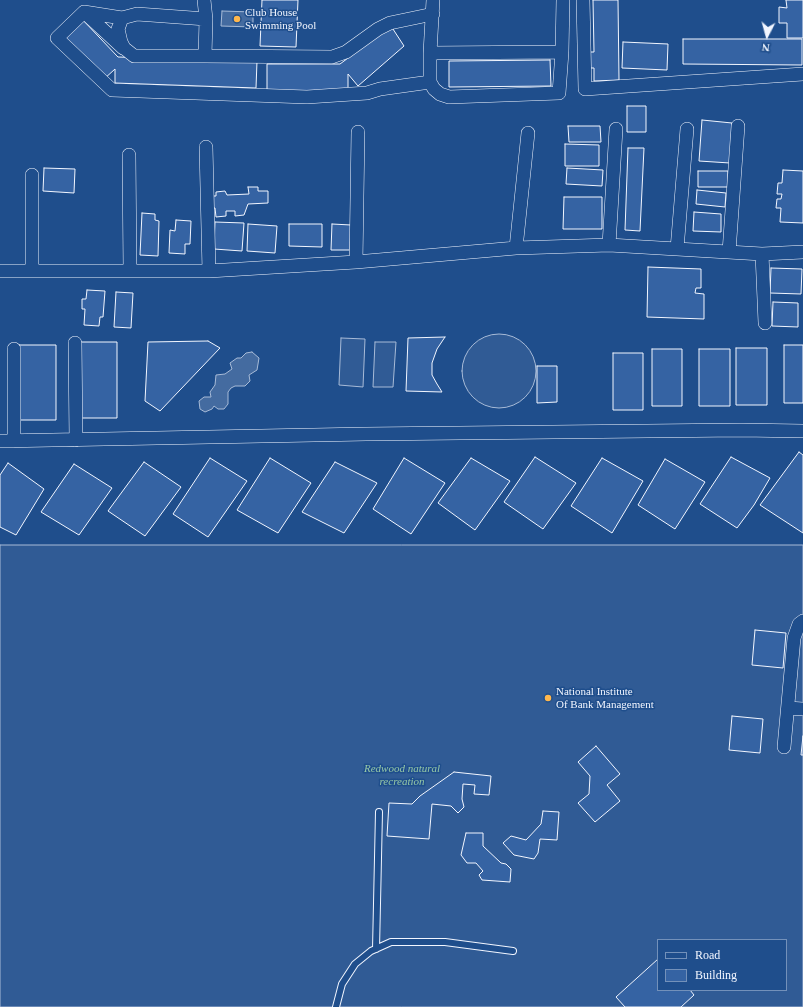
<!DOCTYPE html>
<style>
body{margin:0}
#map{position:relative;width:803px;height:1007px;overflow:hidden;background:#1f4e8c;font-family:"Times New Roman",serif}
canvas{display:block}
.legend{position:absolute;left:657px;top:939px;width:130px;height:52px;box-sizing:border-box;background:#1f4e8c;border:1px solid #7391ba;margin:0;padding:5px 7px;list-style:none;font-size:12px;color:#f2f6ff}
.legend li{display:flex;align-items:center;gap:8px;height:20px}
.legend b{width:20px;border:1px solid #7391ba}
.north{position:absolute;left:747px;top:16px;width:40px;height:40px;-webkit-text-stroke:3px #1f4e8c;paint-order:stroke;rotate:186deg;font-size:11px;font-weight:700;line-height:16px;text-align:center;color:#f2f6ff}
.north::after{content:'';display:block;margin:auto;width:14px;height:18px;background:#f2f6ff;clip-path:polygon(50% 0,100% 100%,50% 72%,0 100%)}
</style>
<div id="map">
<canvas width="803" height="1007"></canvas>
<ul class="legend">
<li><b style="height:5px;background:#1f4e8c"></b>Road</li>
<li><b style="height:11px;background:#3563a3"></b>Building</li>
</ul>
<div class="north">N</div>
</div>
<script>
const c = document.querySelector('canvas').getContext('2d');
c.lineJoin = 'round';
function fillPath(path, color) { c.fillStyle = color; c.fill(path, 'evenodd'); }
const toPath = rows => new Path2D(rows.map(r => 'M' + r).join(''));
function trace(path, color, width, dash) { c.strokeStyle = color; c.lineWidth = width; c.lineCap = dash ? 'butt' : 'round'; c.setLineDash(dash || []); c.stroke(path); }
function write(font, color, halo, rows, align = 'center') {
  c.font = font + ' "Times New Roman",serif'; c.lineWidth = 3; c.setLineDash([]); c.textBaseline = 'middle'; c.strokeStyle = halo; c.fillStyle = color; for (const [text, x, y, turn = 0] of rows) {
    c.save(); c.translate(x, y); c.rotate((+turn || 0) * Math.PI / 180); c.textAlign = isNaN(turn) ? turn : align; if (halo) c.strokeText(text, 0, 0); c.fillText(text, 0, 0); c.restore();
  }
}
const built = toPath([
 '462 371a37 37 0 1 1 74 0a37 37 0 1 1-74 0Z',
 [341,338,365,339,363,387,339,385,341,338],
 [375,342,396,342,393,387,373,387,375,342],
 [0,545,803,545,803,1007,0,1007,0,545],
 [658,940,786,940,786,990,658,990,658,940]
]);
fillPath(built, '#305b95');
trace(built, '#a8bbd7', 1);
const water = toPath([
 [222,11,253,12,253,27,221,26,222,11],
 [252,352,259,358,257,370,249,375,250,381,245,386,235,386,231,388,228,392,228,404,224,409,218,409,214,406,212,409,205,412,200,409,199,401,204,397,211,397,210,392,215,385,216,375,225,374,232,369,230,363,237,358,241,358,246,353,252,352]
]);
fillPath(water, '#446ba0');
trace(water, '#a8bbd7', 1);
const building = toPath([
 [262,0,298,0,296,47,260,46,262,0],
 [593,0,618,0,619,80,594,81,594,68,587,68,586,52,594,52,593,0],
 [786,0,803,0,803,38,787,38,787,23,779,23,779,7,787,8,786,0],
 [81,18,118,57,257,61,256,88,115,83,115,69,103,80,61,37,81,18],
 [391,26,404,46,358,86,348,74,348,92,267,91,267,64,340,64,391,26],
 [683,39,802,39,802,65,683,64,683,39],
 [623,42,668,44,667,70,622,68,623,42],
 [550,60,551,86,449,87,449,61,550,60],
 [627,106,646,106,646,132,627,132,627,106],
 [702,120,732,123,730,163,699,161,702,120],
 [568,126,600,126,601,142,569,142,568,126],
 [565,144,599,145,599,166,565,166,565,144],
 [628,148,644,148,640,231,625,230,628,148],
 [44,168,75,169,74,193,43,191,44,168],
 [567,168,603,170,602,186,566,184,567,168],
 [783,170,803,171,803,223,780,222,781,208,776,208,777,199,781,199,782,194,777,194,778,183,782,183,783,170],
 [698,171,728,171,728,187,698,187,698,171],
 [248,187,258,187,258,191,268,191,268,203,248,204,244,215,235,216,235,211,226,211,226,216,216,217,215,208,211,208,210,196,216,196,216,192,225,191,227,195,249,194,248,187],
 [697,190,726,193,725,207,696,204,697,190],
 [564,197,602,197,602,229,563,229,564,197],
 [694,212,721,214,721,232,693,231,694,212],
 [142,213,155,214,155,220,159,221,158,256,140,255,142,213],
 [176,220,191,221,190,244,185,244,185,254,169,253,170,230,175,231,176,220],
 [215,222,244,223,242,251,214,249,215,222],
 [248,224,277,226,275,253,247,251,248,224],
 [289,224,322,224,322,247,289,246,289,224],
 [332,224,351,225,350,250,331,250,332,224],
 [648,267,701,269,701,288,696,288,695,293,704,294,704,319,647,317,648,267],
 [771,268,802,269,801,294,770,293,771,268],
 [87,290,105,291,103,317,100,317,99,326,84,325,85,309,82,309,82,299,86,299,87,290],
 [116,292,133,293,131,328,114,327,116,292],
 [773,302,798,303,798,327,772,326,773,302],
 [445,337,437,349,432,363,432,375,437,384,442,392,406,391,408,338,445,337],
 [208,341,220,348,160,411,145,401,148,342,208,341],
 [80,342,117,342,117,418,80,418,80,342],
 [19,345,56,345,56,420,19,420,19,345],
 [784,345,803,345,803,403,784,403,784,345],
 [736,348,767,348,767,405,736,405,736,348],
 [652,349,682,349,682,406,652,406,652,349],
 [699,349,730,349,730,406,699,406,699,349],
 [613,353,643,353,643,410,613,410,613,353],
 [537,366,557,366,557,402,537,403,537,366],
 [799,452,803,455,803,533,760,505,799,452],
 [535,457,576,483,543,529,504,502,535,457],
 [731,457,770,478,754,505,737,528,700,504,731,457],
 [210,458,247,481,208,537,173,514,210,458],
 [270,458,311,483,278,533,237,510,270,458],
 [404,458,445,483,411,534,373,509,404,458],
 [471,458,510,481,475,530,438,503,471,458],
 [602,458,643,481,612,533,571,506,602,458],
 [665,459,705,482,675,529,638,505,665,459],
 [144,462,181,487,145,536,108,511,144,462],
 [335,462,377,483,344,533,302,512,335,462],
 [8,463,44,489,16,535,0,527,0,475,8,463],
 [74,464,112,488,79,535,41,512,74,464],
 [755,630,786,633,783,668,752,665,755,630],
 [732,716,763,719,760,753,729,750,732,716],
 [803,736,803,755,801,755,803,736],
 [596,746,620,774,607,785,620,801,595,822,578,803,589,794,590,776,578,762,596,746],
 [454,772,491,776,489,795,474,794,475,785,463,784,462,799,464,807,458,813,451,806,432,804,429,839,387,836,389,803,412,804,420,796,454,772],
 [543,811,559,812,557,840,540,839,538,853,534,859,514,855,503,843,511,836,526,840,541,824,543,811],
 [466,833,483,833,483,846,501,863,506,864,511,869,510,882,482,880,479,875,483,871,476,863,467,863,461,855,466,833],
 [658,959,658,990,690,990,694,995,681,1007,625,1007,616,997,658,959]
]);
fillPath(building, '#3563a3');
trace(building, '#f2f6ff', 1);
const lane = toPath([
 [376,949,379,812],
 [336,1007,342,984,355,964,371,951,391,942,445,942,513,951]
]);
const street = toPath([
 [204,0,206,19,205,56,332,57,346,52,378,29,390,23,433,14],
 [433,0,430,53,430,82,434,89,440,94,449,97,559,93,562,52,563,0],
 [583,0,585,89,803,74],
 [84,12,57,38,112,90,307,97,367,93,380,89,430,82],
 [84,12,123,48],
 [84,12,122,18],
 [430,53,562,52],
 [205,56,134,56,124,48,121,42,118,29,122,18,137,14,206,19],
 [206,147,209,271],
 [129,155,130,271],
 [609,245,616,129],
 [516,248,528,133],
 [677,249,687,129],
 [729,252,738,126],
 [762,254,765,323],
 [356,262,358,132],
 [0,271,209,271,356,262,516,248,609,245,762,254,803,252],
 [32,271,32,175],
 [75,343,76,440],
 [0,441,366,434,741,430,803,431],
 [14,441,14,349],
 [788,708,803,709],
 [784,747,794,638,799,624,803,621]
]);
trace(lane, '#f2f6ff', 8);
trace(street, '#f2f6ff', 14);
trace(lane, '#1f4e8c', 6);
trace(street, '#1f4e8c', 13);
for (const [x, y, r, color] of [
 [237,19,4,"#ffb74d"],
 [548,698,4,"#ffb74d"]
]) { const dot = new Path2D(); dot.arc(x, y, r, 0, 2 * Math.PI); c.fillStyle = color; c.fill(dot); trace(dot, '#1f4e8c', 1.5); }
write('11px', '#f2f6ff', '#1f4e8c', [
 ["Club House",245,13],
 ["Swimming Pool",245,26],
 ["National Institute",556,692],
 ["Of Bank Management",556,705]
], 'left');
write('italic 11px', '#97c8a6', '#1f4e8c', [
 ["Redwood natural",402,769],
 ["recreation",402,782]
]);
</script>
